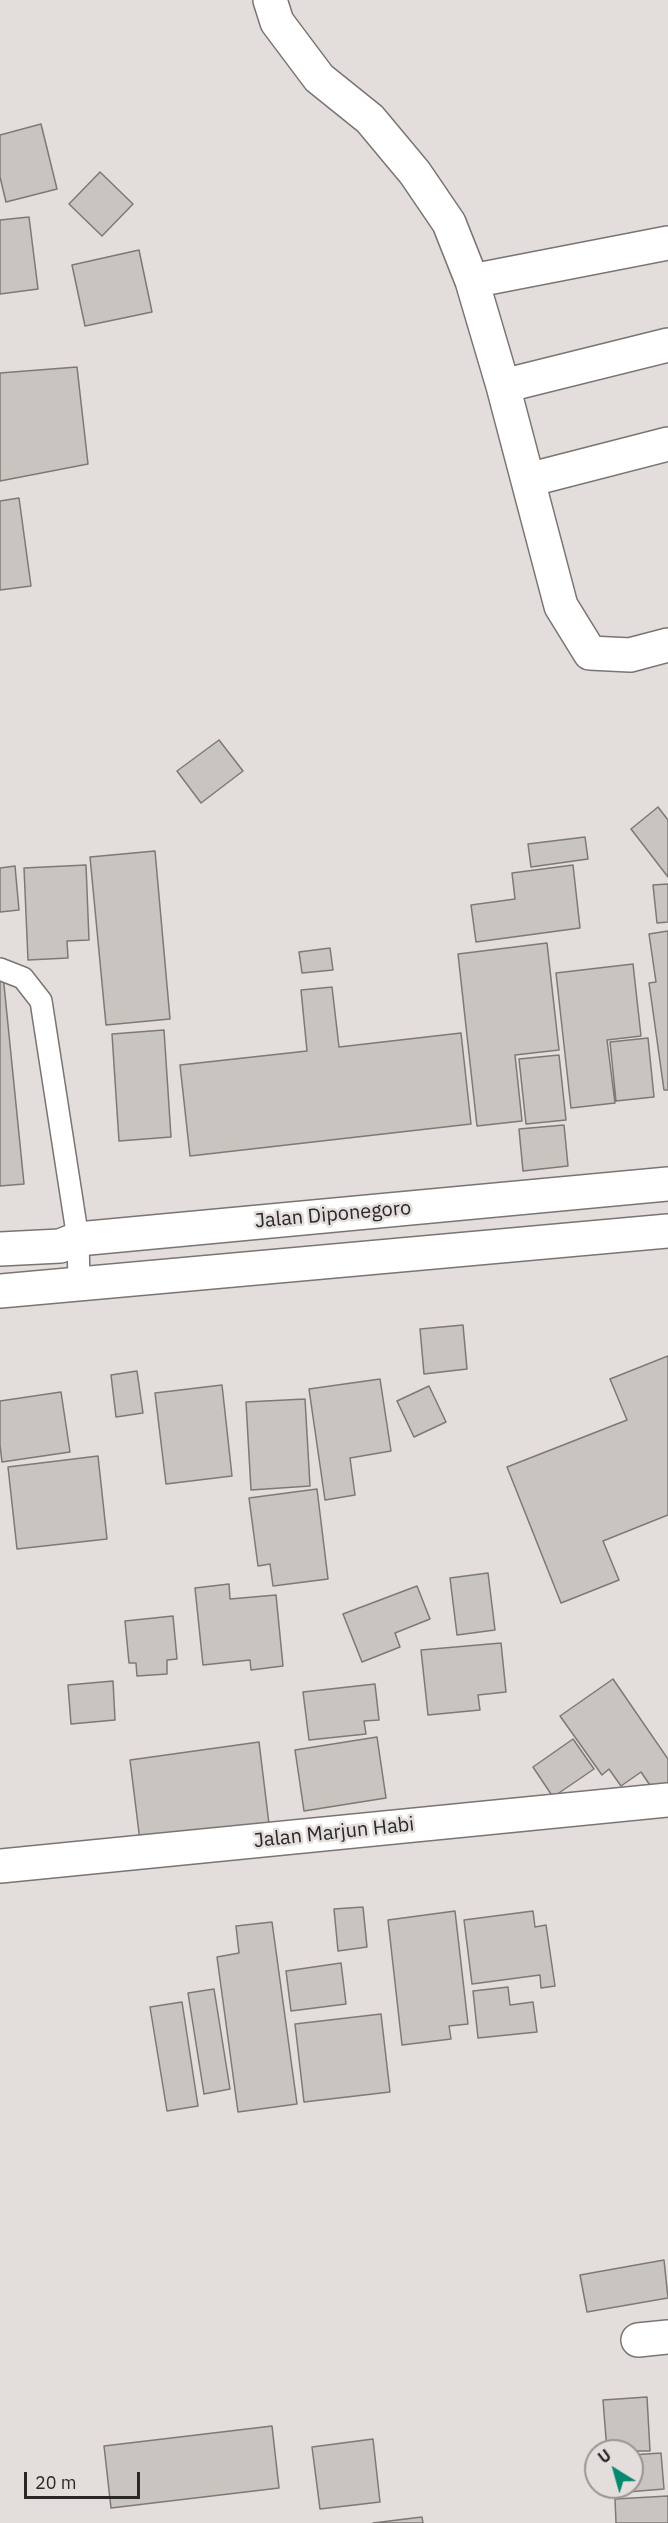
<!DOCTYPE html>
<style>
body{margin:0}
#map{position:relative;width:668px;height:2523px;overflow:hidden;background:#e3dddb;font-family:"IBM Plex Sans",sans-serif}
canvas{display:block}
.north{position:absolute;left:584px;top:2439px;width:60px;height:60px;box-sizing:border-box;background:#e3dddb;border:2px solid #999593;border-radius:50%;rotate:323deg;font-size:16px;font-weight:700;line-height:24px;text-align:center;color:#2a2827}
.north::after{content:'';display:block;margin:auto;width:21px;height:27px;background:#04896e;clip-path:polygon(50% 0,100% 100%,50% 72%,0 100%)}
.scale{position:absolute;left:24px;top:2472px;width:116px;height:27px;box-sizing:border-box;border:3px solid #2a2827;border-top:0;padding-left:8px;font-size:18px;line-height:21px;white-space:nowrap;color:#2a2827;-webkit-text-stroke:4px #e3dddb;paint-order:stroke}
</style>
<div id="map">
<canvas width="668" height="2523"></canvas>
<div class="north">U</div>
<div class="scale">20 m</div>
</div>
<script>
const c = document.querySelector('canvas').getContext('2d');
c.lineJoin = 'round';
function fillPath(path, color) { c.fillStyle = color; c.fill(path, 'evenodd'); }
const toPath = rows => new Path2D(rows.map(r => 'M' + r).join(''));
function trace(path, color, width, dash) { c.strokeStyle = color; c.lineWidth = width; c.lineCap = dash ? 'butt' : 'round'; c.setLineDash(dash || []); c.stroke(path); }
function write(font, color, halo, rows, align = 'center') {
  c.font = font + ' "IBM Plex Sans",sans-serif'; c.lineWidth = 5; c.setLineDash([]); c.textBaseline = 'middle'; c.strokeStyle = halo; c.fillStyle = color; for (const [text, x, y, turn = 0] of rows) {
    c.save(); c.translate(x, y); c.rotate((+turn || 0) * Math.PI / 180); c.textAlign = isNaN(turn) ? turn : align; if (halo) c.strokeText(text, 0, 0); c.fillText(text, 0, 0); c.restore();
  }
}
const building = toPath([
 [41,124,57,189,6,202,0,177,0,135,41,124],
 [100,172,133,204,102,236,69,204,100,172],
 [29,217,38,289,0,294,0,220,29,217],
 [139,250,152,312,85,326,72,265,139,250],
 [77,367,88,464,0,481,0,373,77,367],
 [19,498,31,586,0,590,0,501,19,498],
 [219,740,243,771,201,803,177,771,219,740],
 [658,807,668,820,668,877,631,829,658,807],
 [585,837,588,859,531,867,528,844,585,837],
 [155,851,170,1019,106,1025,90,857,155,851],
 [86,865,89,940,67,941,68,958,28,960,24,868,86,865],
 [573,865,580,928,476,942,471,905,515,899,512,873,573,865],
 [15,866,19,910,0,912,0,868,15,866],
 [668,884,668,922,657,923,653,885,668,884],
 [668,931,668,1090,664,1090,649,983,656,982,649,934,668,931],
 [547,943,559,1050,515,1055,522,1121,477,1126,458,954,547,943],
 [330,948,333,970,302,973,299,952,330,948],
 [633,964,641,1036,607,1040,615,1103,571,1108,556,973,633,964],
 [0,975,3,975,24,1184,0,1186,0,975],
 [332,987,339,1047,461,1033,471,1124,190,1156,180,1065,307,1051,301,990,332,987],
 [164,1030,171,1137,119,1141,112,1034,164,1030],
 [648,1038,654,1097,616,1101,610,1042,648,1038],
 [559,1055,566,1120,526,1124,519,1059,559,1055],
 [564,1125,568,1166,523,1171,519,1129,564,1125],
 [463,1325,467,1369,424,1374,420,1329,463,1325],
 [668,1356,668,1515,603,1541,619,1580,561,1603,507,1467,627,1420,610,1379,668,1356],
 [137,1371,143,1413,116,1417,111,1375,137,1371],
 [380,1379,391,1451,350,1458,355,1495,325,1500,309,1389,380,1379],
 [222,1385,232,1476,166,1484,155,1393,222,1385],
 [429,1386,446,1422,414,1437,397,1401,429,1386],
 [61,1392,70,1452,2,1462,0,1445,0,1401,61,1392],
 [305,1399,310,1486,251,1490,246,1402,305,1399],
 [98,1456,107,1539,17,1549,8,1467,98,1456],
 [317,1489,328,1579,273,1586,270,1564,258,1566,249,1498,317,1489],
 [488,1573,495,1630,457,1635,450,1578,488,1573],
 [229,1584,230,1599,276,1595,283,1666,251,1670,250,1660,203,1665,195,1588,229,1584],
 [417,1586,430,1619,395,1633,400,1647,362,1662,343,1614,417,1586],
 [173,1616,177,1659,167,1660,167,1674,137,1676,136,1663,129,1663,125,1621,173,1616],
 [501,1643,506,1692,478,1695,480,1710,428,1715,421,1650,501,1643],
 [613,1679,668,1759,668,1797,658,1797,641,1772,621,1786,609,1769,602,1775,560,1716,613,1679],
 [113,1681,115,1720,71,1724,68,1685,113,1681],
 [375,1684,379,1720,364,1721,366,1734,309,1740,303,1692,375,1684],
 [377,1737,386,1798,304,1811,295,1750,377,1737],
 [573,1739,594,1769,553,1797,533,1767,573,1739],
 [259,1742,270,1832,141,1849,130,1760,259,1742],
 [363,1907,367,1947,338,1951,334,1909,363,1907],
 [455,1911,468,2024,449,2026,451,2039,402,2045,388,1920,455,1911],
 [533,1911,535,1927,546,1925,555,1986,541,1988,540,1975,472,1984,464,1920,533,1911],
 [272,1922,297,2104,238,2112,217,1957,239,1953,236,1926,272,1922],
 [341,1963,346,2004,291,2011,286,1971,341,1963],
 [508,1987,510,2005,533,2002,537,2032,478,2038,473,1991,508,1987],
 [214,1989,230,2089,204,2094,188,1993,214,1989],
 [182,2002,198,2106,167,2111,150,2007,182,2002],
 [381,2014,390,2092,304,2102,295,2024,381,2014],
 [664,2260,668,2298,587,2312,580,2275,664,2260],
 [647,2397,650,2451,607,2451,603,2400,647,2397],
 [272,2426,279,2488,111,2508,104,2446,272,2426],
 [373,2439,380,2502,320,2509,312,2447,373,2439],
 [661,2453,664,2489,615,2493,614,2487,632,2487,632,2455,661,2453],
 [668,2496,668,2523,616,2523,615,2499,668,2496],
 [422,2517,423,2523,373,2523,422,2517]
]);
fillPath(building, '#c8c4c0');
trace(building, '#7d7976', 1.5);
const lane = toPath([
 [0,969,23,978,41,1001,78,1239,79,1283]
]);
const street = toPath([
 [270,0,277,22,319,78,370,119,415,173,449,223,472,281,503,386,561,606,590,653,630,655,668,645],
 [472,281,668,243],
 [503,386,668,345],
 [528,480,668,444],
 [0,1866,668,1800],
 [638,2340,668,2337]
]);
const highway = toPath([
 [0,1249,60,1246,78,1239,668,1184],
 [0,1291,668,1231]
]);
trace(lane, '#7a7473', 24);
trace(street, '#7a7473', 36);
trace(highway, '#7a7473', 36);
trace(lane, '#fff', 21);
trace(street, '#fff', 33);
trace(highway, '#fff', 33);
write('20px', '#2a2827', '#e3dddb', [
 ["Jalan Diponegoro",333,1215,-5],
 ["Jalan Marjun Habi",334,1833,-6]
]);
</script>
